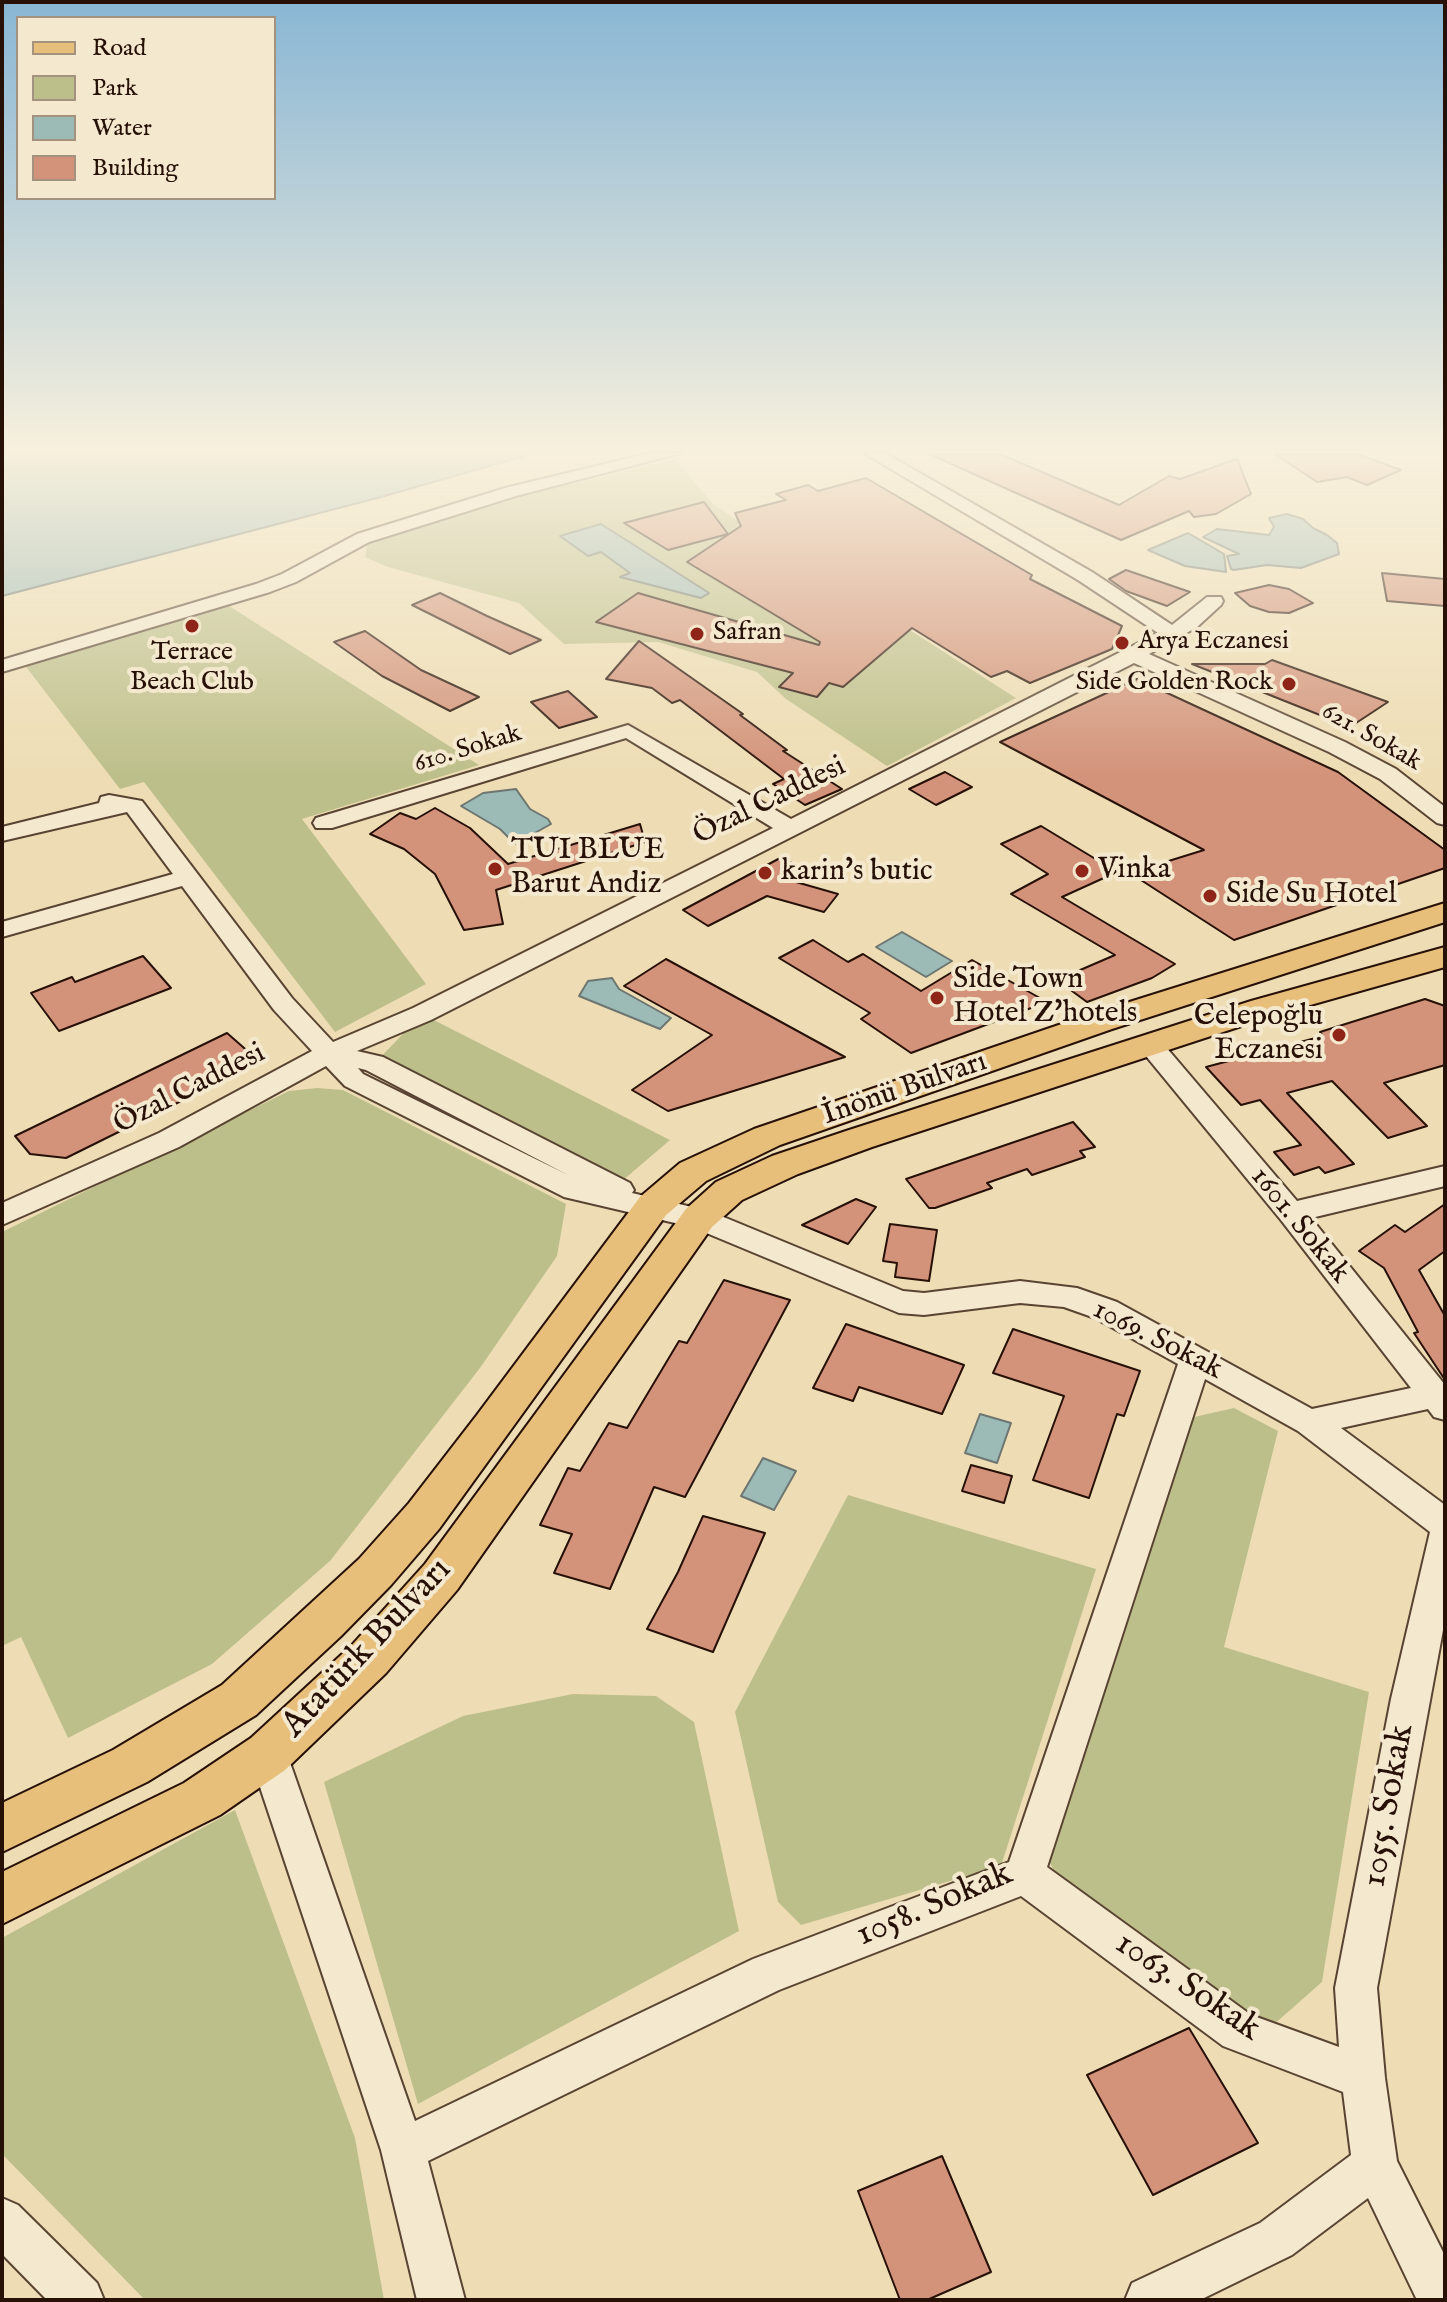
<!DOCTYPE html>
<meta charset="utf-8">
<style>
body{margin:0}
#map{position:relative;width:1447px;height:2302px;overflow:hidden;background:#eeddb4;font-family:"IM FELL English",serif}
canvas{display:block}
.frame{position:absolute;inset:0;border:4px solid #271006;pointer-events:none}
.legend{position:absolute;left:16px;top:16px;width:260px;height:184px;box-sizing:border-box;background:#f4e9ce;border:2px solid #a2927e;margin:0;padding:10px 14px;list-style:none;font-size:24px;color:#271006}
.legend li{display:flex;align-items:center;gap:16px;height:40px}
.legend b{width:40px;border:2px solid #a2927e}
</style>
<div id="map">
<canvas width="1447" height="2302"></canvas>
<div class="frame"></div>
<ul class="legend">
<li><b style="height:10px;background:#e7be7a"></b>Road</li>
<li><b style="height:22px;background:#bdbf8a"></b>Park</li>
<li><b style="height:22px;background:#9cbab6"></b>Water</li>
<li><b style="height:22px;background:#d3937a"></b>Building</li>
</ul>
</div>
<script>
const c = document.querySelector('canvas').getContext('2d');
c.lineJoin = 'round';
function fillPath(path, color) { c.fillStyle = color; c.fill(path, 'evenodd'); }
const toPath = rows => new Path2D(rows.map(r => 'M' + r).join(''));
function trace(path, color, width, dash) { c.strokeStyle = color; c.lineWidth = width; c.lineCap = dash ? 'butt' : 'round'; c.setLineDash(dash || []); c.stroke(path); }
function write(font, color, halo, rows, align = 'center') {
  c.font = font + ' "IM FELL English",serif'; c.lineWidth = 8; c.setLineDash([]); c.textBaseline = 'middle'; c.strokeStyle = halo; c.fillStyle = color; for (const [text, x, y, turn = 0] of rows) {
    c.save(); c.translate(x, y); c.rotate((+turn || 0) * Math.PI / 180); c.textAlign = isNaN(turn) ? turn : align; if (halo) c.strokeText(text, 0, 0); c.fillText(text, 0, 0); c.restore();
  }
}
fillPath(toPath([
 [675,459,714,505,1016,698,887,766,786,699,757,672,658,642,564,644,519,603,388,567,365,557,368,542,542,491],
 [226,604,479,765,302,819,426,984,335,1032,144,782,120,789,23,663],
 [422,1014,670,1140,615,1187,375,1063],
 [317,1088,343,1090,566,1204,557,1256,480,1368,330,1561,212,1664,68,1738,21,1637,2,1646,2,1232,289,1091],
 [1234,1408,1278,1431,1224,1647,1369,1692,1322,1982,1272,2026,1245,2021,1062,1887,1049,1861,1194,1417],
 [848,1495,1096,1569,1001,1866,801,1925,778,1902,735,1712],
 [573,1694,656,1696,694,1722,739,1931,418,2104,324,1782,463,1716],
 [235,1810,355,2138,384,2300,145,2300,2,2154,2,1938]
]), '#bdbf8a');
const water = toPath([
 [535,453,381,497,2,596,2,453,535,453],
 [1287,514,1303,519,1313,528,1327,535,1337,543,1339,554,1301,568,1267,565,1234,570,1231,569,1227,556,1239,554,1203,537,1217,529,1269,535,1274,527,1269,518,1287,514],
 [601,524,709,593,701,598,620,577,630,573,601,552,588,556,560,536,601,524],
 [1188,533,1224,554,1226,572,1185,566,1148,550,1188,533],
 [516,789,530,809,548,819,551,824,515,844,500,829,461,806,483,793,516,789],
 [902,932,952,961,926,977,876,947,902,932],
 [612,978,619,989,671,1018,660,1029,579,996,588,981,612,978],
 [980,1414,1011,1423,997,1463,965,1453,980,1414],
 [763,1458,796,1471,774,1510,741,1496,763,1458]
]);
fillPath(water, '#9cbab6');
trace(water, '#6d7670', 2);
const building = toPath([
 [929,454,1000,454,1119,505,1169,476,1180,479,1237,459,1251,494,1216,514,1194,517,1189,511,1121,540,929,454],
 [1275,454,1357,454,1401,470,1367,485,1347,477,1317,482,1275,454],
 [866,478,1032,575,1030,579,1122,626,1112,649,1030,683,1007,671,991,677,912,628,843,687,829,683,817,697,779,687,793,673,596,622,638,593,819,645,820,642,687,562,741,526,735,513,786,500,776,494,808,485,818,491,866,478],
 [704,502,728,534,668,550,624,523,704,502],
 [1126,570,1190,592,1167,606,1126,591,1109,579,1126,570],
 [1382,573,1445,579,1445,606,1387,601,1382,573],
 [1269,585,1289,589,1313,603,1289,613,1269,612,1250,606,1235,593,1269,585],
 [440,593,487,616,541,640,510,654,412,605,440,593],
 [365,631,421,670,479,697,450,711,382,676,334,642,365,631],
 [639,641,743,714,740,715,787,750,783,751,842,789,805,805,773,784,784,779,680,700,672,703,652,688,606,679,639,641],
 [1272,660,1388,702,1350,727,1192,664,1265,664,1272,660],
 [1137,679,1338,772,1445,850,1445,868,1234,940,1130,873,1204,850,1000,742,1137,679],
 [568,691,597,717,559,728,531,702,568,691],
 [945,772,972,787,936,805,909,789,945,772],
 [435,808,470,828,508,864,640,824,645,842,496,890,503,924,464,930,435,874,404,849,370,834,400,813,416,819,435,808],
 [1041,826,1117,872,1062,897,1175,964,1152,978,1087,1002,1057,980,1115,955,1011,894,1048,874,1001,844,1041,826],
 [782,857,806,871,789,880,838,894,824,912,767,896,708,926,683,910,782,857],
 [813,940,848,962,863,954,921,991,972,960,1047,1002,911,1053,861,1019,870,1013,779,958,813,940],
 [143,956,171,988,59,1031,31,993,72,977,75,982,143,956],
 [666,959,845,1057,668,1111,632,1090,712,1035,624,986,666,959],
 [1425,999,1445,1006,1445,1065,1384,1083,1427,1126,1388,1138,1332,1081,1287,1093,1354,1164,1325,1173,1319,1167,1294,1175,1274,1152,1301,1145,1260,1100,1241,1105,1206,1067,1323,1036,1320,1032,1425,999],
 [227,1033,260,1062,66,1158,30,1154,15,1136,227,1033],
 [1073,1122,1095,1147,1080,1151,1085,1157,1032,1175,1027,1169,987,1183,992,1188,935,1208,929,1208,906,1179,1073,1122],
 [856,1199,876,1207,848,1244,802,1225,856,1199],
 [1445,1204,1445,1251,1419,1270,1445,1316,1445,1380,1414,1333,1418,1332,1384,1268,1359,1251,1395,1225,1405,1232,1445,1204],
 [890,1224,937,1230,929,1281,895,1277,897,1263,883,1261,890,1224],
 [724,1280,790,1300,685,1497,654,1487,610,1589,554,1573,572,1534,540,1525,568,1468,580,1471,609,1423,627,1428,679,1341,687,1343,724,1280],
 [846,1324,964,1365,942,1414,859,1387,853,1401,813,1388,846,1324],
 [1013,1329,1140,1371,1124,1416,1117,1414,1089,1498,1033,1480,1064,1396,993,1373,1013,1329],
 [971,1465,1012,1476,1004,1503,962,1491,971,1465],
 [703,1516,765,1533,713,1652,647,1629,678,1572,703,1516],
 [1189,2028,1258,2143,1153,2195,1087,2075,1189,2028],
 [942,2156,991,2272,927,2300,900,2300,858,2191,942,2156]
]);
fillPath(building, '#d3937a');
trace(building, '#271006', 2);
const minor = toPath([
 [650,453,681,453,516,496,369,542,296,582,270,592,2,672,2,660,256,584,282,574,357,534,505,488,650,453],
 [864,453,885,453,1092,572,1172,625,1207,597,1221,597,1223,601,1221,605,1197,627,1149,654,1345,742,1396,769,1445,807,1445,825,1437,823,1380,779,1329,752,1134,663,431,1020,357,1051,383,1057,630,1183,634,1190,632,1193,709,1211,903,1291,924,1293,1020,1281,1077,1288,1117,1302,1312,1409,1411,1388,1281,1220,1137,1045,1141,1039,1150,1037,1159,1039,1297,1201,1445,1166,1445,1186,1311,1218,1445,1385,1445,1420,1434,1417,1428,1409,1341,1428,1445,1505,1445,1619,1377,1988,1385,2078,1397,2161,1445,2256,1445,2300,1417,2300,1368,2198,1292,2255,1200,2300,1125,2300,1132,2283,1260,2223,1351,2155,1343,2092,1223,2046,1021,1896,779,1990,428,2161,465,2300,417,2300,381,2150,249,1754,255,1742,268,1737,281,1742,287,1754,415,2121,753,1959,1009,1862,1178,1364,1095,1318,1064,1307,1020,1303,924,1315,899,1313,692,1227,564,1197,345,1086,326,1066,179,1147,2,1225,2,1203,159,1133,312,1051,274,1010,182,886,2,937,2,922,173,874,127,812,2,841,2,827,99,803,101,797,109,795,142,801,292,998,333,1042,413,1008,773,828,626,738,332,828,316,828,313,823,316,818,628,725,791,819,1158,633,1078,580,864,453],
 [358,1068,366,1070,568,1175,363,1074,358,1068],
 [1205,1379,1298,1431,1430,1532,1391,1699,1335,1988,1339,2047,1251,2015,1047,1867,1205,1379],
 [2,2198,18,2205,97,2283,104,2300,47,2300,2,2254,2,2198]
]);
const major = toPath([
 [1445,903,1445,922,1112,1029,780,1145,706,1181,666,1215,439,1529,391,1585,341,1636,256,1715,147,1782,2,1852,2,1803,113,1750,222,1685,359,1559,409,1503,477,1415,640,1197,680,1163,754,1129,1088,1015,1445,903],
 [1445,947,1445,967,1275,1015,872,1147,798,1174,742,1200,712,1227,457,1590,386,1673,285,1770,220,1815,2,1924,2,1872,184,1783,251,1738,352,1645,425,1564,686,1209,716,1182,772,1156,846,1131,1251,1001,1445,947]
]);
trace(minor, '#594332', 4);
trace(major, '#271006', 4);
fillPath(minor, '#f4e9ce');
fillPath(major, '#e7be7a');
const sky = c.createLinearGradient(0, 0, 0, 776);
sky.addColorStop(0, '#89b6d4');
sky.addColorStop(0.58, '#f7f0dd');
sky.addColorStop(1, '#f7f0dd00');
c.fillStyle = sky;
c.fillRect(0, 0, 1447, 776);
for (const [x, y, r, color] of [
 [192,626,8,"#8f2418"],
 [697,634,8,"#8f2418"],
 [1122,643,8,"#8f2418"],
 [1289,684,8,"#8f2418"],
 [495,869,8,"#8f2418"],
 [1082,871,8,"#8f2418"],
 [765,873,8,"#8f2418"],
 [1210,896,8,"#8f2418"],
 [937,998,8,"#8f2418"],
 [1339,1035,8,"#8f2418"]
]) { const dot = new Path2D(); dot.arc(x, y, r, 0, 2 * Math.PI); c.fillStyle = color; c.fill(dot); trace(dot, '#f4e9ce', 3); }
write('26px', '#271006', '#f4e9ce', [
 ["Safran",713,634],
 ["Arya Eczanesi",1138,643],
 ["Terrace",192,654,"center"],
 ["Beach Club",192,684,"center"],
 ["Side Golden Rock",1273,684,"right"]
], 'left');
write('26px', '#271006', '#f4e9ce', [
 ["621. Sokak",1371,738,30],
 ["610. Sokak",468,750,-17]
]);
write('30px', '#271006', '#f4e9ce', [
 ["Özal Caddesi",770,802,-26],
 ["Özal Caddesi",190,1090,-27],
 ["İnönü Bulvarı",905,1090,-19],
 ["1601. Sokak",1299,1226,51],
 ["1069. Sokak",1157,1341,27]
]);
write('30px', '#271006', '#f4e9ce', [
 ["TUI BLUE",511,852],
 ["Barut Andiz",511,886],
 ["Vinka",1098,871],
 ["karin's butic",781,873],
 ["Side Su Hotel",1226,896],
 ["Side Town",953,981],
 ["Hotel Z'hotels",953,1015],
 ["Celepoğlu",1323,1018,"right"],
 ["Eczanesi",1323,1052,"right"]
], 'left');
write('36px', '#271006', '#f4e9ce', [
 ["Atatürk Bulvarı",368,1649,-47],
 ["1055. Sokak",1390,1806,-80],
 ["1058. Sokak",935,1906,-23],
 ["1063. Sokak",1187,1988,34]
]);
</script>
